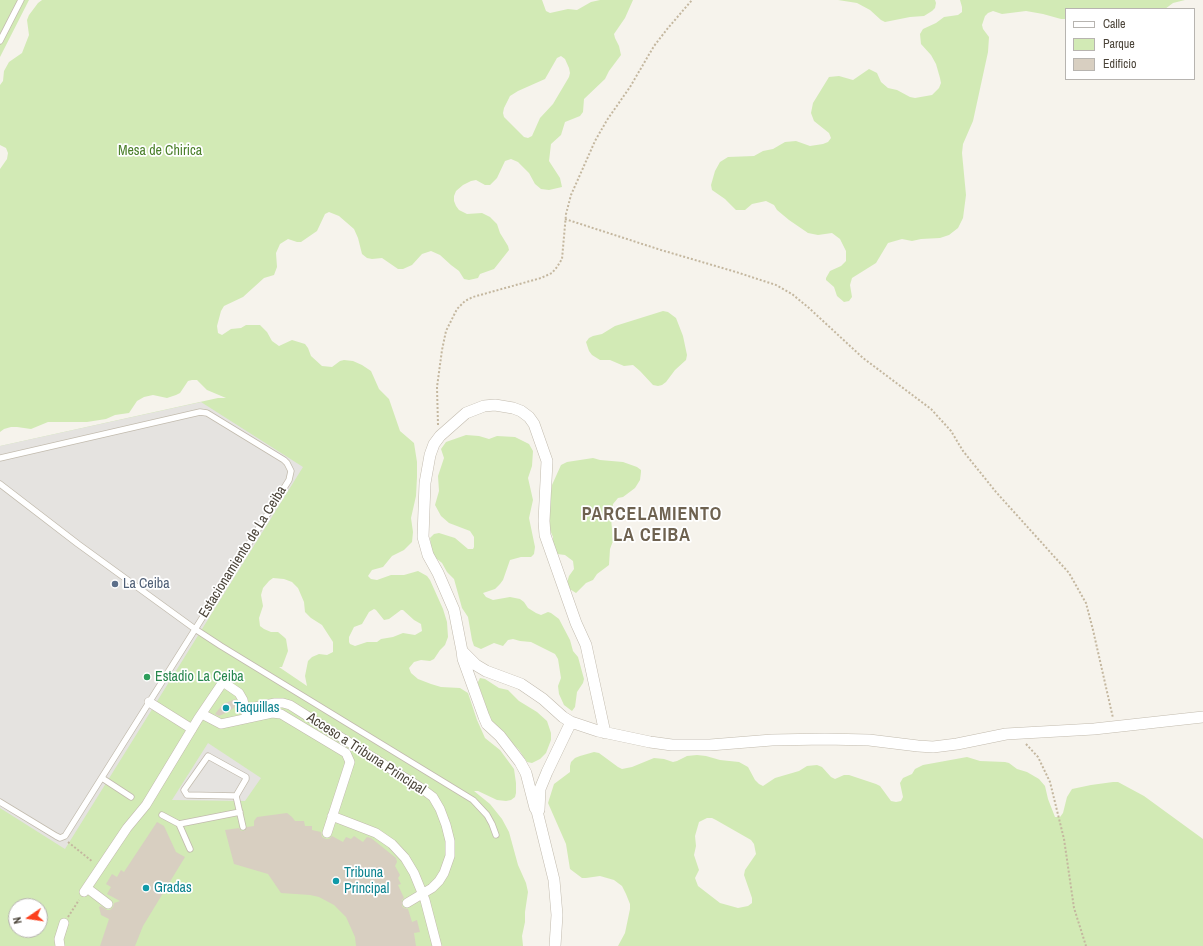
<!DOCTYPE html>
<style>
body{margin:0}
#map{position:relative;width:1203px;height:946px;overflow:hidden;background:#f6f3ec;font-family:"Archivo Narrow",sans-serif}
canvas{display:block}
.legend{position:absolute;left:1065px;top:8px;width:130px;height:72px;box-sizing:border-box;background:#fff;border:1px solid #b7b4b0;margin:0;padding:5px 7px;list-style:none;font-size:12px;color:#4b4439}
.legend li{display:flex;align-items:center;gap:8px;height:20px}
.legend b{width:20px;border:1px solid #b7b4b0}
.north{position:absolute;left:8px;top:898px;width:40px;height:40px;box-sizing:border-box;background:#fff;border:1px solid #b7b4b0;border-radius:50%;rotate:257deg;font-size:11px;font-weight:700;line-height:16px;text-align:center;color:#4b4439}
.north::after{content:'';display:block;margin:auto;width:14px;height:18px;background:#fc3f1d;clip-path:polygon(50% 0,100% 100%,50% 72%,0 100%)}
</style>
<div id="map">
<canvas width="1203" height="946"></canvas>
<ul class="legend">
<li><b style="height:5px;background:#fff"></b>Calle</li>
<li><b style="height:11px;background:#d2eab5"></b>Parque</li>
<li><b style="height:11px;background:#d8cfc1"></b>Edificio</li>
</ul>
<div class="north">N</div>
</div>
<script>
const c = document.querySelector('canvas').getContext('2d');
c.lineJoin = 'round';
function fillPath(path, color) { c.fillStyle = color; c.fill(path, 'evenodd'); }
const toPath = rows => new Path2D(rows.map(r => 'M' + r).join(''));
function trace(path, color, width, dash) { c.strokeStyle = color; c.lineWidth = width; c.lineCap = dash ? 'butt' : 'round'; c.setLineDash(dash || []); c.stroke(path); }
function write(font, color, halo, rows, align = 'center') {
  c.font = font + ' "Archivo Narrow",sans-serif'; c.lineWidth = 3.5; c.setLineDash([]); c.textBaseline = 'middle'; c.strokeStyle = halo; c.fillStyle = color; for (const [text, x, y, turn = 0] of rows) {
    c.save(); c.translate(x, y); c.rotate((+turn || 0) * Math.PI / 180); c.textAlign = isNaN(turn) ? turn : align; if (halo) c.strokeText(text, 0, 0); c.fillText(text, 0, 0); c.restore();
  }
}
fillPath(toPath([
 [0,0,29,0,0,57],
 [42,0,542,0,546,11,550,13,568,9,577,10,591,2,600,0,633,0,625,18,614,34,615,38,619,46,621,55,609,71,605,79,584,99,583,112,580,116,565,122,561,135,551,144,549,161,560,178,562,187,549,190,541,189,535,184,529,173,518,162,511,159,505,161,497,178,490,185,485,185,476,180,471,181,463,185,456,191,454,196,454,201,456,206,459,210,467,214,482,213,490,217,497,224,500,233,508,246,509,250,494,269,480,274,478,278,469,280,464,279,459,271,451,265,440,255,431,251,422,254,412,265,403,269,398,269,382,258,372,259,367,258,362,254,358,238,354,229,339,216,329,212,325,214,317,231,301,242,297,242,288,239,280,244,276,253,277,267,274,275,264,278,243,297,224,306,221,311,217,326,218,333,222,335,231,329,241,328,246,325,260,325,267,332,272,341,279,346,292,340,305,344,308,348,311,356,322,366,332,367,340,361,344,360,353,361,362,365,371,371,379,389,389,399,400,431,414,443,417,462,417,477,416,496,411,518,413,532,412,542,404,550,392,556,383,567,372,570,368,576,371,579,377,580,391,575,404,575,418,571,427,576,430,580,443,609,447,622,448,637,445,645,440,650,434,659,430,661,421,660,414,662,409,668,411,673,418,679,431,684,441,687,460,688,468,693,477,720,485,738,500,750,514,769,516,783,516,793,515,797,511,800,506,801,497,800,478,791,474,791,490,804,502,819,509,832,518,865,526,883,528,892,525,912,525,922,522,936,523,946,0,946,0,446,218,398,226,398,207,390,197,380,192,380,188,381,180,393,176,395,167,398,153,395,144,397,137,401,129,413,115,415,106,419,87,422,48,422,31,429,17,427,11,427,4,429,0,432,0,169,7,159,8,153,6,148,0,145,0,85,3,81,4,71,9,62,22,53,29,35,27,20,29,15,38,3],
 [561,56,565,59,569,68,570,73,569,77,553,104,540,118,532,136,528,138,524,137,504,117,503,113,504,108,510,96,518,91,545,79,557,58],
 [273,578,284,579,292,582,298,588,304,602,305,612,311,618,322,625,333,642,333,652,327,655,319,654,312,657,308,661,305,676,307,686,279,667,282,667,288,651,286,639,284,637,278,632,271,632,264,629,260,626,259,618,263,606,261,595,263,588,269,581],
 [374,609,376,610,384,620,389,619,401,610,403,610,414,620,421,624,422,631,415,635,403,633,393,637,381,639,377,642,367,642,355,646,350,644,349,642,349,637,354,627,362,624,369,612],
 [16,906,40,906,40,930,16,930],
 [838,0,935,0,936,3,935,8,932,11,924,16,910,17,885,22,881,20,870,10,857,3],
 [960,0,1185,0,1173,3,1165,9,1066,9,1066,19,1061,19,1043,14,1026,11,1002,14,993,11,988,13,985,16,982,25,983,29,989,37,988,52,973,121,963,144,962,153,966,195,963,218,958,228,949,235,940,238,921,239,912,241,902,239,888,243,876,263,852,278,850,285,852,297,849,301,844,302,837,296,834,287,826,280,826,278,830,271,841,266,846,261,846,251,840,239,832,233,818,235,808,233,789,220,777,210,774,205,766,201,752,204,745,210,736,210,725,199,712,190,711,185,715,171,720,162,728,157,754,156,763,151,773,149,785,142,796,141,810,146,823,144,828,142,831,138,829,133,814,121,811,113,813,103,829,77,839,76,853,80,869,69,877,73,881,82,888,88,897,90,910,97,915,98,932,95,939,88,941,83,940,78,936,64,931,55,921,44,920,34,923,29,936,23,944,17,958,15,962,12,962,7],
 [663,311,668,312,676,318,683,336,687,355,686,360,675,370,666,382,662,385,658,386,653,385,640,371,633,365,624,366,610,360,600,360,592,355,589,351,586,342,589,338,593,336,602,334,615,326],
 [466,435,479,436,489,439,497,436,515,437,529,444,533,451,532,466,528,478,533,500,529,518,535,547,534,554,531,557,521,557,510,560,503,580,500,584,495,589,483,593,486,597,493,600,510,597,520,599,524,602,528,608,536,613,541,615,548,612,551,613,559,619,570,640,573,651,578,657,584,679,583,683,577,692,575,707,572,711,564,705,559,694,558,686,561,678,558,659,555,654,531,642,520,641,513,639,508,640,503,646,494,643,481,649,474,646,472,640,468,617,462,608,454,579,447,572,442,563,432,555,430,538,434,534,439,533,455,538,468,549,473,549,474,547,474,537,470,531,449,523,441,516,435,505,439,491,438,476,444,458,441,449,446,442],
 [593,458,600,460,623,462,637,467,641,470,641,472,640,480,635,488,623,497,618,498,613,504,611,518,613,541,610,549,609,565,597,574,593,580,586,583,576,593,568,588,566,586,569,576,574,569,573,561,565,555,557,554,553,542,553,537,550,530,547,518,552,485,561,465,567,462],
 [480,678,485,679,499,688,508,690,519,701,537,712,547,721,551,733,551,740,546,753,540,759,532,763,527,762,519,750,494,725,488,716,485,703,478,684,478,682],
 [594,752,599,753,618,767,622,769,632,767,654,758,664,759,673,762,677,761,687,756,697,755,706,756,720,760,739,762,748,767,755,780,759,784,763,786,775,778,799,771,807,766,817,765,822,767,831,777,835,779,844,775,849,775,876,784,880,786,891,801,896,802,901,801,903,797,900,783,903,778,912,774,915,769,923,765,967,757,980,761,1005,762,1009,763,1017,769,1027,772,1039,779,1045,786,1048,799,1055,817,1060,817,1063,813,1067,797,1072,789,1091,785,1113,782,1118,782,1144,796,1203,839,1203,946,618,946,625,933,630,909,630,904,626,894,622,886,614,880,600,876,586,878,582,878,570,869,566,844,548,803,554,784,570,772,570,766,571,762,575,758,580,756],
 [707,818,712,818,716,820,751,840,754,844,756,854,745,870,744,875,752,898,752,903,748,906,738,908,720,903,698,886,695,878,699,870,694,855,696,846,695,836,699,822]
]), '#d2eab5');
fillPath(toPath([
 [201,402,303,467,65,849,0,808,0,446],
 [208,743,261,778,245,801,172,800]
]), '#e5e3e0');
fillPath(toPath([
 [235,699,237,702,234,708,228,712,219,716,215,714,223,704],
 [287,813,292,817,295,821,304,821,305,826,312,826,312,830,321,832,322,837,326,839,329,839,332,836,343,842,346,837,351,839,354,836,363,842,367,837,371,838,396,858,397,862,395,866,400,875,398,878,401,884,398,885,404,898,402,900,402,906,404,908,408,909,412,922,417,920,420,932,414,933,416,946,356,946,355,937,346,917,334,905,319,897,310,895,281,893,268,874,234,864,225,830,239,828,241,831,244,831,247,827,254,826,254,821,257,817],
 [157,822,164,826,176,852,185,857,143,926,135,946,100,946,109,919,101,915,99,907,101,906,107,910,110,910,113,907,114,903,120,901,107,894,111,887,106,884,112,874,117,877,121,870,124,872]
]), '#d8cfc1');
const service = toPath([
 [0,41,21,0],
 [0,458,200,412,207,413,284,460,287,463,291,471,289,480,65,836,60,838,56,836,0,802],
 [0,484,78,544,195,629,221,646,473,800,487,815,492,824,496,835],
 [102,778,131,797],
 [236,796,187,795,184,790,208,756,246,777,246,779,236,796,243,827],
 [162,815,179,824,240,812],
 [179,824,190,849]
]);
const pedestrian = toPath([
 [149,702,192,729],
 [245,709,275,703,283,703,290,705,421,788,433,797,440,809,446,825,450,841,450,856,444,873,439,881,432,888,407,903],
 [202,714,221,724,272,713,281,714,346,753,350,762,327,833],
 [332,816,376,833,392,844,405,858,414,873,425,900,437,946],
 [87,888,108,904],
 [84,892,127,828,146,805,198,719,223,682,239,693,243,700,247,718],
 [60,946,59,939,64,923]
]);
const minor = toPath([
 [462,651,476,665,486,671,521,684,543,699,563,717,571,722,598,731,650,742,672,745,710,745,772,740,825,739,869,740,918,746,933,747,957,744,1006,734,1094,729,1203,717],
 [537,811,535,808,526,773,520,762,500,736,487,724,484,717,463,659,462,651,454,610,438,573,428,555,423,537,425,483,430,455,434,444,440,436,466,413,484,406,495,405,513,408,521,411,529,417,534,424,547,461,544,521,545,535,576,623,586,645,605,733],
 [555,946,557,915,554,880,537,811,539,810,540,789,547,772,571,722]
]);
trace(service, '#c2bbae', 7);
trace(pedestrian, '#c2bbae', 10);
trace(minor, '#c2bbae', 12);
trace(toPath([
 [565,219,661,250,736,272,776,285,792,294,809,308,863,358,931,409,951,431,963,451,996,492,1069,573,1086,603,1093,630,1113,718],
 [438,425,437,387,442,350,446,331,457,309,465,301,473,297,541,278,552,273,557,267,562,259,566,214,571,195,595,141,607,120,630,87,654,46,668,28,692,0],
 [1026,744,1038,757,1050,782,1064,839,1074,908,1086,946],
 [68,842,93,862],
 [68,917,79,900]
]), '#c4b79f', 2, [2, 2]);
trace(service, '#fff', 5.5);
trace(pedestrian, '#fff', 9);
trace(minor, '#fff', 11);
for (const [x, y, r, color] of [
 [115,584,4,"#5c6f8a"],
 [147,677,4,"#2e9e5b"],
 [226,708,4,"#0f9aa8"],
 [336,881,4,"#0f9aa8"],
 [146,888,4,"#0f9aa8"]
]) { const dot = new Path2D(); dot.arc(x, y, r, 0, 2 * Math.PI); c.fillStyle = color; c.fill(dot); trace(dot, '#fff', 1.5); }
write('14px', '#4a7f2a', '#fff', [
 ["Mesa de Chirica",160,151]
]);
write('14px', '#4b4439', '#fff', [
 ["Estacionamiento de La Ceiba",243,552,-58],
 ["Acceso a Tribuna Principal",366,754,33]
]);
write('14px', '#4e5e75', '#fff', [
 ["La Ceiba",123,584]
], 'left');
write('14px', '#27864d', '#fff', [
 ["Estadio La Ceiba",155,677]
], 'left');
write('14px', '#0d838f', '#fff', [
 ["Taquillas",234,708],
 ["Tribuna",344,873],
 ["Principal",344,889],
 ["Gradas",154,888]
], 'left');
c.letterSpacing = '1px';
write('bold 18px', '#6e6250', '#fff', [
 ["PARCELAMIENTO",652,515],
 ["LA CEIBA",652,536]
]);
c.letterSpacing = '0px';
</script>
